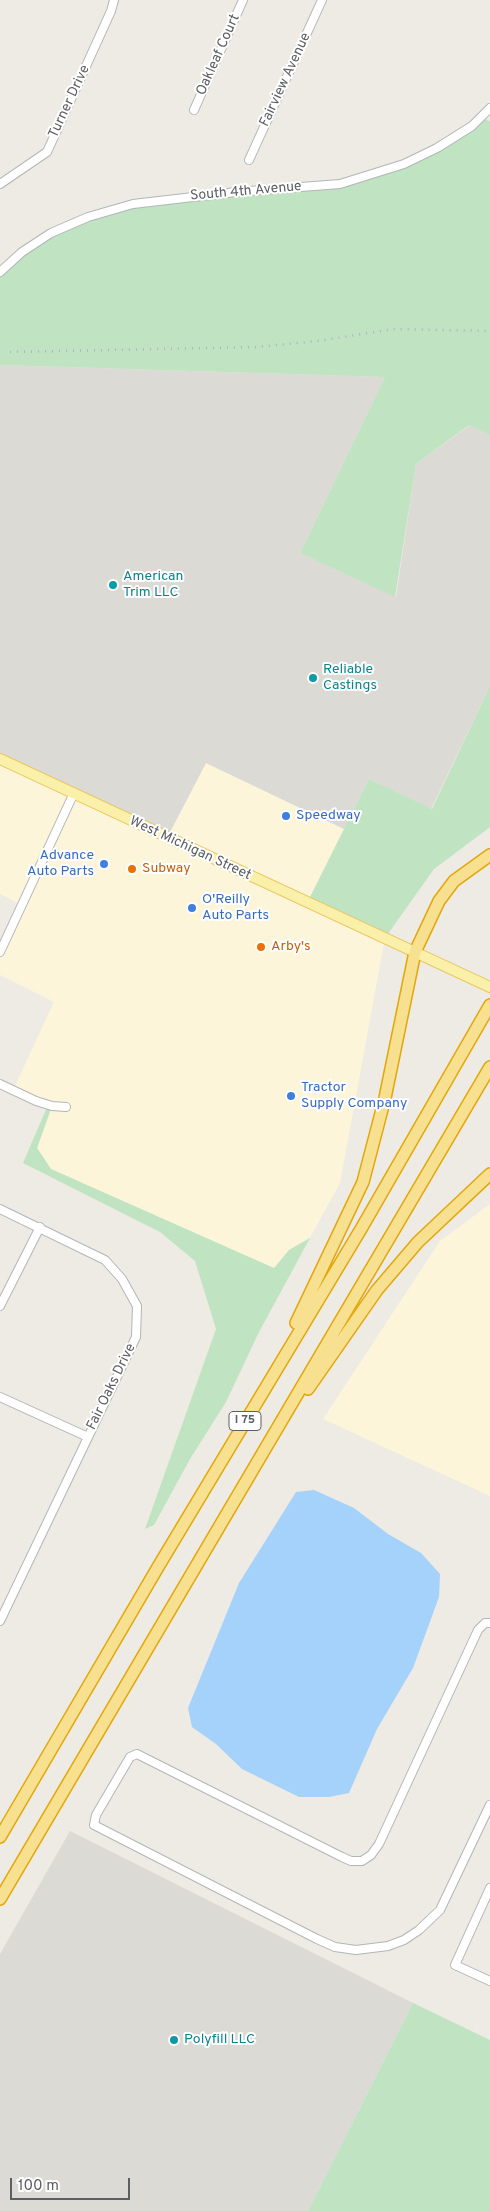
<!DOCTYPE html>
<style>
body{margin:0}
#map{position:relative;width:490px;height:2211px;overflow:hidden;background:#edebe3;font-family:Overpass,sans-serif}
canvas{display:block}
.scale{position:absolute;left:10px;top:2178px;width:120px;height:22px;box-sizing:border-box;border:2px solid #5b5e63;border-top:0;padding-left:6px;font-size:15px;line-height:18px;white-space:nowrap;color:#5b5e63;-webkit-text-stroke:4px #fff;paint-order:stroke}
</style>
<div id="map">
<canvas width="490" height="2211"></canvas>
<div class="scale">100 m</div>
</div>
<script>
const c = document.querySelector('canvas').getContext('2d');
c.lineJoin = 'round';
function fillPath(path, color) { c.fillStyle = color; c.fill(path, 'evenodd'); }
const toPath = rows => new Path2D(rows.map(r => 'M' + r).join(''));
function trace(path, color, width, dash) { c.strokeStyle = color; c.lineWidth = width; c.lineCap = dash ? 'butt' : 'round'; c.setLineDash(dash || []); c.stroke(path); }
function write(font, color, halo, rows, align = 'center') {
  c.font = font + ' Overpass,sans-serif'; c.lineWidth = 4; c.setLineDash([]); c.textBaseline = 'middle'; c.strokeStyle = halo; c.fillStyle = color; for (const [text, x, y, turn = 0] of rows) {
    c.save(); c.translate(x, y); c.rotate((+turn || 0) * Math.PI / 180); c.textAlign = isNaN(turn) ? turn : align; if (halo) c.strokeText(text, 0, 0); c.fillText(text, 0, 0); c.restore();
  }
}
fillPath(toPath([
 [0,759,167,837,206,763,344,829,308,903,385,938,340,1183,310,1238,289,1250,274,1269,51,1169,37,1148,52,1107,13,1090,54,1002,0,975,0,952,22,905,0,894],
 [490,1204,490,1496,323,1419,440,1241]
]), '#fcf5d9');
fillPath(toPath([
 [0,365,385,377,300,553,396,597,416,464,470,425,490,435,490,686,431,809,369,779,344,829,206,763,167,838,0,759],
 [70,1831,413,2003,308,2211,0,2211,0,1954]
]), '#dcdad5');
fillPath(toPath([
 [481,117,490,121,490,435,469,425,416,464,395,597,300,553,385,377,0,365,0,272,51,233,133,204,340,184,404,164],
 [490,686,490,827,434,869,385,938,307,903,369,779,432,809],
 [48,1105,52,1106,37,1148,51,1169,274,1268,289,1250,310,1238,259,1332,226,1402,190,1459,154,1525,145,1529,216,1329,195,1261,160,1232,23,1163],
 [413,2003,490,2040,490,2211,308,2211]
]), '#c0e3c1');
fillPath(toPath([
 [314,1490,354,1508,388,1534,421,1553,440,1574,439,1597,413,1668,377,1729,349,1793,329,1797,299,1797,242,1769,216,1744,192,1727,188,1708,239,1583,296,1492]
]), '#a5d2fa');
const minor = toPath([
 [194,110,243,0],
 [249,160,322,0],
 [0,184,47,152,111,11,114,0],
 [0,272,22,252,51,233,88,217,133,204,236,192,340,184,404,164,437,148,472,126,490,108],
 [0,952,73,795],
 [0,1084,36,1101,52,1106,66,1107],
 [0,1209,105,1260,122,1279,137,1306,136,1337,0,1621],
 [0,1306,40,1227],
 [0,1397,88,1437],
 [490,1623,485,1623,478,1630,379,1844,371,1855,362,1861,351,1861,342,1857,137,1754,130,1757,96,1815,94,1825,317,1939,335,1947,356,1950,388,1946,404,1940,419,1930,440,1910,490,1805],
 [490,1888,455,1965,490,1981]
]);
const major = toPath([
 [0,759,490,987]
]);
const highway = toPath([
 [296,1323,363,1182,385,1098,415,952,439,901,454,881,490,855],
 [308,1389,377,1290,418,1242,490,1174],
 [0,1837,158,1567,361,1229,490,1005],
 [0,1899,490,1067]
]);
trace(minor, '#b3b5b9', 10);
trace(major, '#e9c75f', 12);
trace(highway, '#e3a70c', 14);
trace(minor, '#fff', 8);
trace(major, '#faf0aa', 10);
trace(highway, '#f7e090', 11);
trace(toPath([
 [10,352,256,347,318,341,394,329,490,331]
]), '#b3b4b4', 2.5, [1, 6]);
for (const [x, y, r, color] of [
 [113,585,5,"#0f9aa8"],
 [313,678,5,"#0f9aa8"],
 [286,816,5,"#3f7fe0"],
 [104,864,5,"#3f7fe0"],
 [132,869,5,"#e8710a"],
 [192,908,5,"#3f7fe0"],
 [261,947,5,"#e8710a"],
 [291,1096,5,"#3f7fe0"],
 [174,2040,5,"#0f9aa8"]
]) { const dot = new Path2D(); dot.arc(x, y, r, 0, 2 * Math.PI); c.fillStyle = color; c.fill(dot); trace(dot, '#fff', 2); }
for (const [x, y, w] of [
 [245,1421,32]
]) { const box = new Path2D(); box.roundRect(x - w / 2, y - 9.5, w, 19, 4); c.fillStyle = '#fff'; c.fill(box); trace(box, '#5b5e63', 1); }
write('bold 12px', '#5b5e63', null, [
 ["I 75",245,1421]
]);
write('14px', '#5b5e63', '#fff', [
 ["Oakleaf Court",219,55,-66],
 ["Fairview Avenue",286,80,-65],
 ["Turner Drive",70,102,-65],
 ["South 4th Avenue",246,192,-5],
 ["West Michigan Street",190,849,25],
 ["Fair Oaks Drive",112,1387,-64]
]);
write('14px', '#0d838f', '#fff', [
 ["American",123,577],
 ["Trim LLC",123,593],
 ["Reliable",323,670],
 ["Castings",323,686],
 ["Polyfill LLC",184,2040]
], 'left');
write('14px', '#366cbe', '#fff', [
 ["Speedway",296,816],
 ["Advance",94,856,"right"],
 ["Auto Parts",94,872,"right"],
 ["O'Reilly",202,900],
 ["Auto Parts",202,916],
 ["Tractor",301,1088],
 ["Supply Company",301,1104]
], 'left');
write('14px', '#c56008', '#fff', [
 ["Subway",142,869],
 ["Arby's",271,947]
], 'left');
</script>
